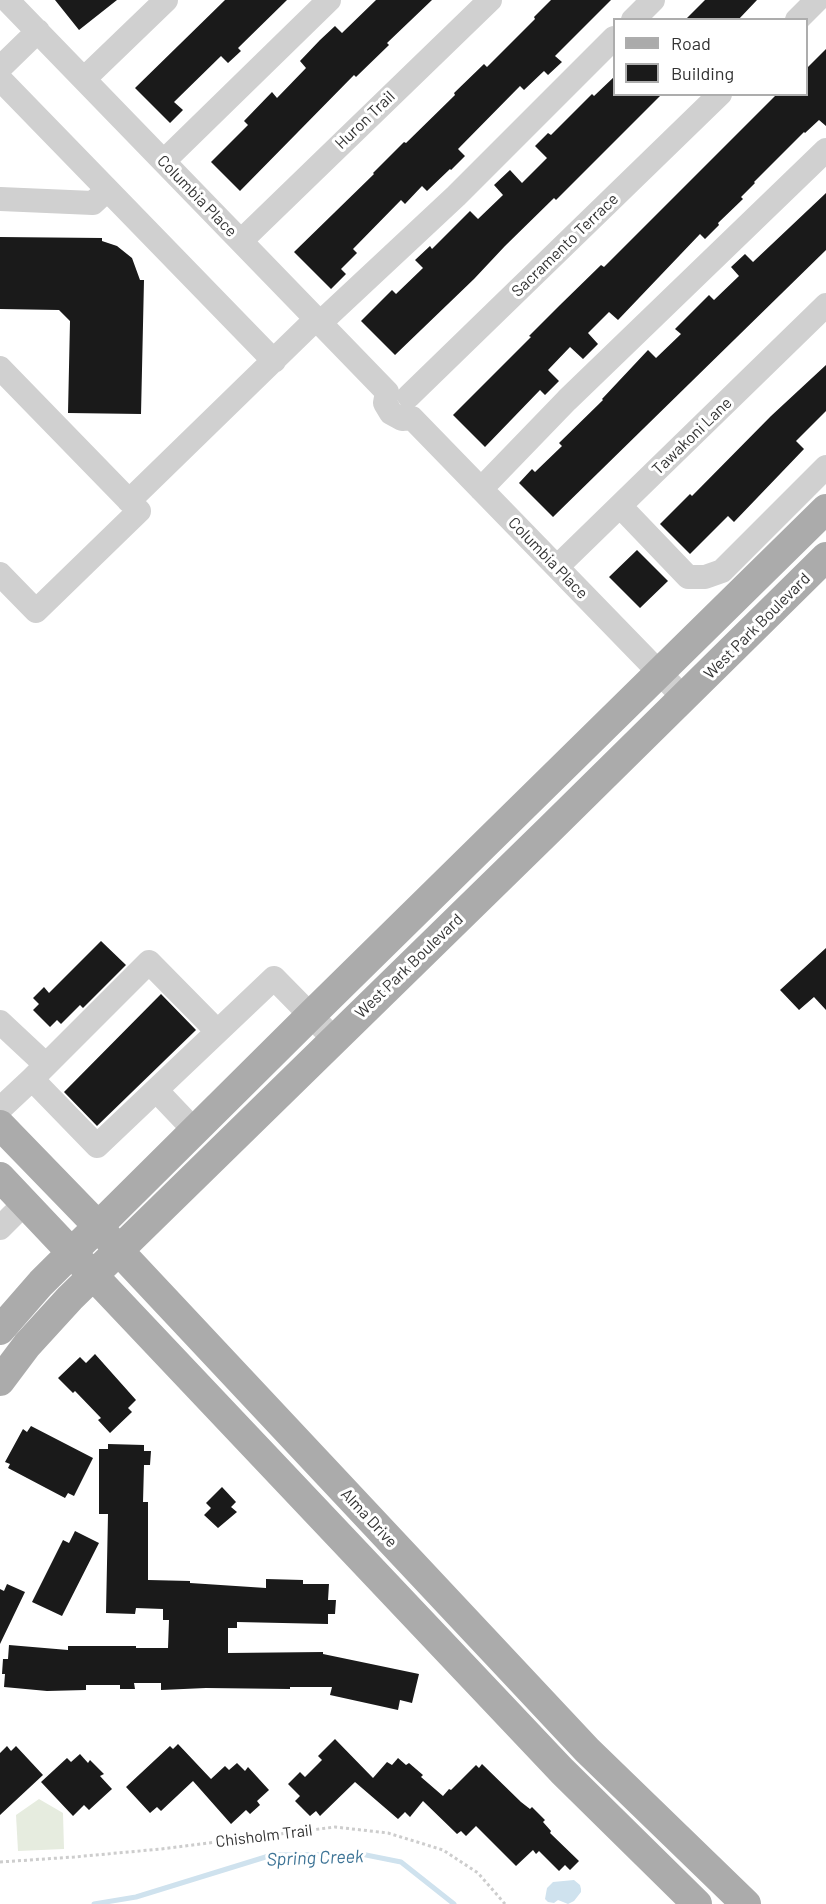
<!DOCTYPE html>
<style>
body{margin:0}
#map{position:relative;width:826px;height:1904px;overflow:hidden;background:#fff;font-family:Barlow,sans-serif}
canvas{display:block}
.legend{position:absolute;left:613px;top:18px;width:195px;height:78px;box-sizing:border-box;background:#fff;border:2px solid #adadad;margin:0;padding:8px 10px;list-style:none;font-size:18px;color:#333}
.legend li{display:flex;align-items:center;gap:12px;height:30px}
.legend b{width:30px;border:2px solid #adadad}
</style>
<div id="map">
<canvas width="826" height="1904"></canvas>
<ul class="legend">
<li><b style="height:8px;background:#ababab"></b>Road</li>
<li><b style="height:16px;background:#1a1a1a"></b>Building</li>
</ul>
</div>
<script>
const c = document.querySelector('canvas').getContext('2d');
c.lineJoin = 'round';
function fillPath(path, color) { c.fillStyle = color; c.fill(path, 'evenodd'); }
const toPath = rows => new Path2D(rows.map(r => 'M' + r).join(''));
function trace(path, color, width, dash) { c.strokeStyle = color; c.lineWidth = width; c.lineCap = dash ? 'butt' : 'round'; c.setLineDash(dash || []); c.stroke(path); }
function write(font, color, halo, rows, align = 'center') {
  c.font = font + ' Barlow,sans-serif'; c.lineWidth = 6; c.setLineDash([]); c.textBaseline = 'middle'; c.strokeStyle = halo; c.fillStyle = color; for (const [text, x, y, turn = 0] of rows) {
    c.save(); c.translate(x, y); c.rotate((+turn || 0) * Math.PI / 180); c.textAlign = isNaN(turn) ? turn : align; if (halo) c.strokeText(text, 0, 0); c.fillText(text, 0, 0); c.restore();
  }
}
fillPath(toPath([
 [39,1799,63,1813,64,1849,18,1851,16,1815]
]), '#e6ecdf');
fillPath(toPath([
 [574,1880,580,1885,581,1889,581,1892,574,1901,568,1904,558,1900,554,1903,548,1902,545,1899,547,1888,553,1882]
]), '#cfe2ee');
trace(toPath([
 [94,1904,136,1897,272,1855,361,1854,401,1862,454,1904]
]), '#cfe2ee', 5);
fillPath(toPath([
 [55,0,117,0,79,30],
 [225,0,287,0,238,48,241,51,228,63,221,56,174,102,183,110,170,123,135,88],
 [376,0,432,0,387,43,389,45,356,77,354,75,240,191,211,162,248,125,244,121,272,92,277,98,306,68,300,61,320,40,335,26,342,33],
 [551,0,611,0,555,56,562,62,548,75,544,71,524,90,520,86,458,149,465,156,451,170,450,169,427,191,422,186,405,204,401,200,353,249,357,253,341,269,346,274,331,289,294,252,374,174,373,173,404,142,406,143,455,95,454,93,484,64,487,67,535,19,534,17],
 [705,0,757,0,738,20,685,20],
 [826,49,826,126,819,120,805,133,804,132,754,182,755,183,741,197,743,199,718,223,719,225,705,239,700,234,618,320,609,312,588,333,598,344,583,359,570,347,548,370,559,381,545,395,540,390,485,447,453,415,531,337,529,336,560,305,601,265,604,267,777,94,807,94,807,68],
 [615,76,615,94,662,94,556,200,554,198,505,246,474,279,395,355,361,321,392,290,396,294,423,268,415,260,430,246,432,249,470,211,478,219,503,195,494,185,510,170,522,183,547,158,535,146,548,133,551,135,592,94,594,96],
 [826,193,826,250,553,517,519,483,532,469,535,472,562,446,559,443,603,400,602,399,648,350,656,358,681,334,675,329,709,295,714,300,739,276,731,267,745,254,753,262],
 [0,237,102,238,102,241,117,246,132,258,140,280,144,280,141,414,68,413,70,321,59,310,0,309],
 [826,365,826,411,796,441,804,449,734,522,728,516,690,554,660,524,690,494,692,496,771,416],
 [637,550,668,581,640,608,609,577],
 [101,941,126,965,83,1008,80,1005,61,1024,57,1020,50,1027,33,1010,39,1004,33,998,44,987,49,993],
 [826,948,826,1010,814,997,799,1010,780,990],
 [161,994,196,1030,97,1126,64,1092],
 [95,1354,136,1400,128,1408,132,1412,110,1433,98,1420,101,1418,75,1391,73,1393,58,1378,80,1357,86,1363],
 [31,1426,93,1458,74,1496,68,1493,65,1498,8,1468,10,1464,5,1462,23,1429,27,1432],
 [108,1444,144,1445,144,1451,151,1451,150,1465,144,1465,143,1502,148,1502,148,1580,190,1581,190,1583,266,1588,266,1579,303,1580,303,1584,329,1584,328,1600,336,1600,335,1614,328,1614,328,1624,237,1622,237,1628,228,1628,228,1653,323,1652,323,1654,419,1674,412,1703,400,1700,398,1710,330,1695,332,1687,290,1687,290,1689,206,1688,161,1690,161,1683,134,1683,135,1689,120,1689,120,1685,86,1685,86,1690,47,1691,4,1687,5,1674,2,1674,3,1659,8,1659,9,1645,68,1650,68,1646,136,1646,136,1648,168,1648,169,1620,163,1620,163,1609,136,1608,135,1614,106,1613,108,1514,99,1514,99,1449,108,1449],
 [222,1487,236,1502,231,1507,237,1512,218,1528,204,1515,211,1508,206,1503],
 [75,1531,99,1543,62,1616,32,1602,63,1540,69,1543],
 [7,1584,25,1592,0,1644,0,1589,4,1591],
 [335,1739,373,1778,387,1762,392,1765,398,1758,406,1765,409,1763,423,1775,421,1777,443,1796,449,1789,451,1790,476,1765,479,1768,482,1764,521,1802,530,1809,532,1807,545,1820,543,1822,551,1831,550,1833,579,1861,570,1870,565,1865,559,1871,539,1851,536,1854,533,1850,516,1866,476,1826,466,1836,461,1831,457,1834,423,1801,410,1817,405,1812,398,1819,355,1782,320,1816,316,1811,310,1816,295,1801,300,1796,288,1784,300,1772,305,1777,322,1760,318,1756],
 [178,1744,211,1779,225,1766,229,1770,237,1763,245,1771,248,1767,269,1790,257,1801,260,1805,250,1814,246,1810,231,1824,193,1781,161,1811,157,1807,150,1813,126,1787,170,1746,173,1749],
 [7,1746,11,1751,16,1746,43,1775,0,1815,0,1753],
 [80,1754,88,1763,90,1760,104,1774,100,1776,112,1789,89,1810,84,1805,73,1816,41,1782,67,1758,71,1762]
]), '#1a1a1a');
trace(toPath([
 [0,1862,74,1857,161,1849,335,1827,388,1833,443,1850,478,1873,505,1904]
]), '#cdcdcd', 3, [3, 3]);
trace(toPath([
 [7,0,387,392],
 [633,20,653,0],
 [797,20,817,0],
 [0,68,38,31],
 [0,79,274,361],
 [84,79,166,0],
 [164,161,329,0],
 [0,199,93,203,107,190],
 [241,241,490,0],
 [320,323,456,196,614,38],
 [0,368,139,511,36,611,0,574],
 [387,392,385,403,391,413,402,419,412,418],
 [409,396,720,94],
 [412,418,684,698],
 [481,489,567,400,826,150],
 [129,501,316,319],
 [620,506,688,577,705,577,722,571,826,467],
 [557,567,826,305],
 [0,1022,46,1065],
 [217,1031,149,962,32,1079,97,1146,274,978,334,1039],
 [156,1090,195,1131],
 [0,1109,32,1079],
 [0,1228,25,1203]
]), '#d0d0d0', 24);
trace(toPath([
 [0,1125,99,1227,119,1251,587,1750,746,1904],
 [0,1177,562,1771,697,1904],
 [0,1330,41,1283,311,1015,826,509],
 [0,1381,27,1345,70,1298,550,829,826,557]
]), '#ababab', 30);
write('16px', '#333', '#fff', [
 ["Huron Trail",365,120,-44],
 ["Columbia Place",197,196,46],
 ["Sacramento Terrace",565,245,-44],
 ["Tawakoni Lane",692,436,-44],
 ["Columbia Place",548,558,46],
 ["West Park Boulevard",757,626,-45],
 ["West Park Boulevard",409,966,-44],
 ["Alma Drive",369,1518,47],
 ["Chisholm Trail",264,1836,-7]
]);
write('italic 18px', '#3f7597', '#fff', [
 ["Spring Creek",315,1858,-2]
]);
</script>
